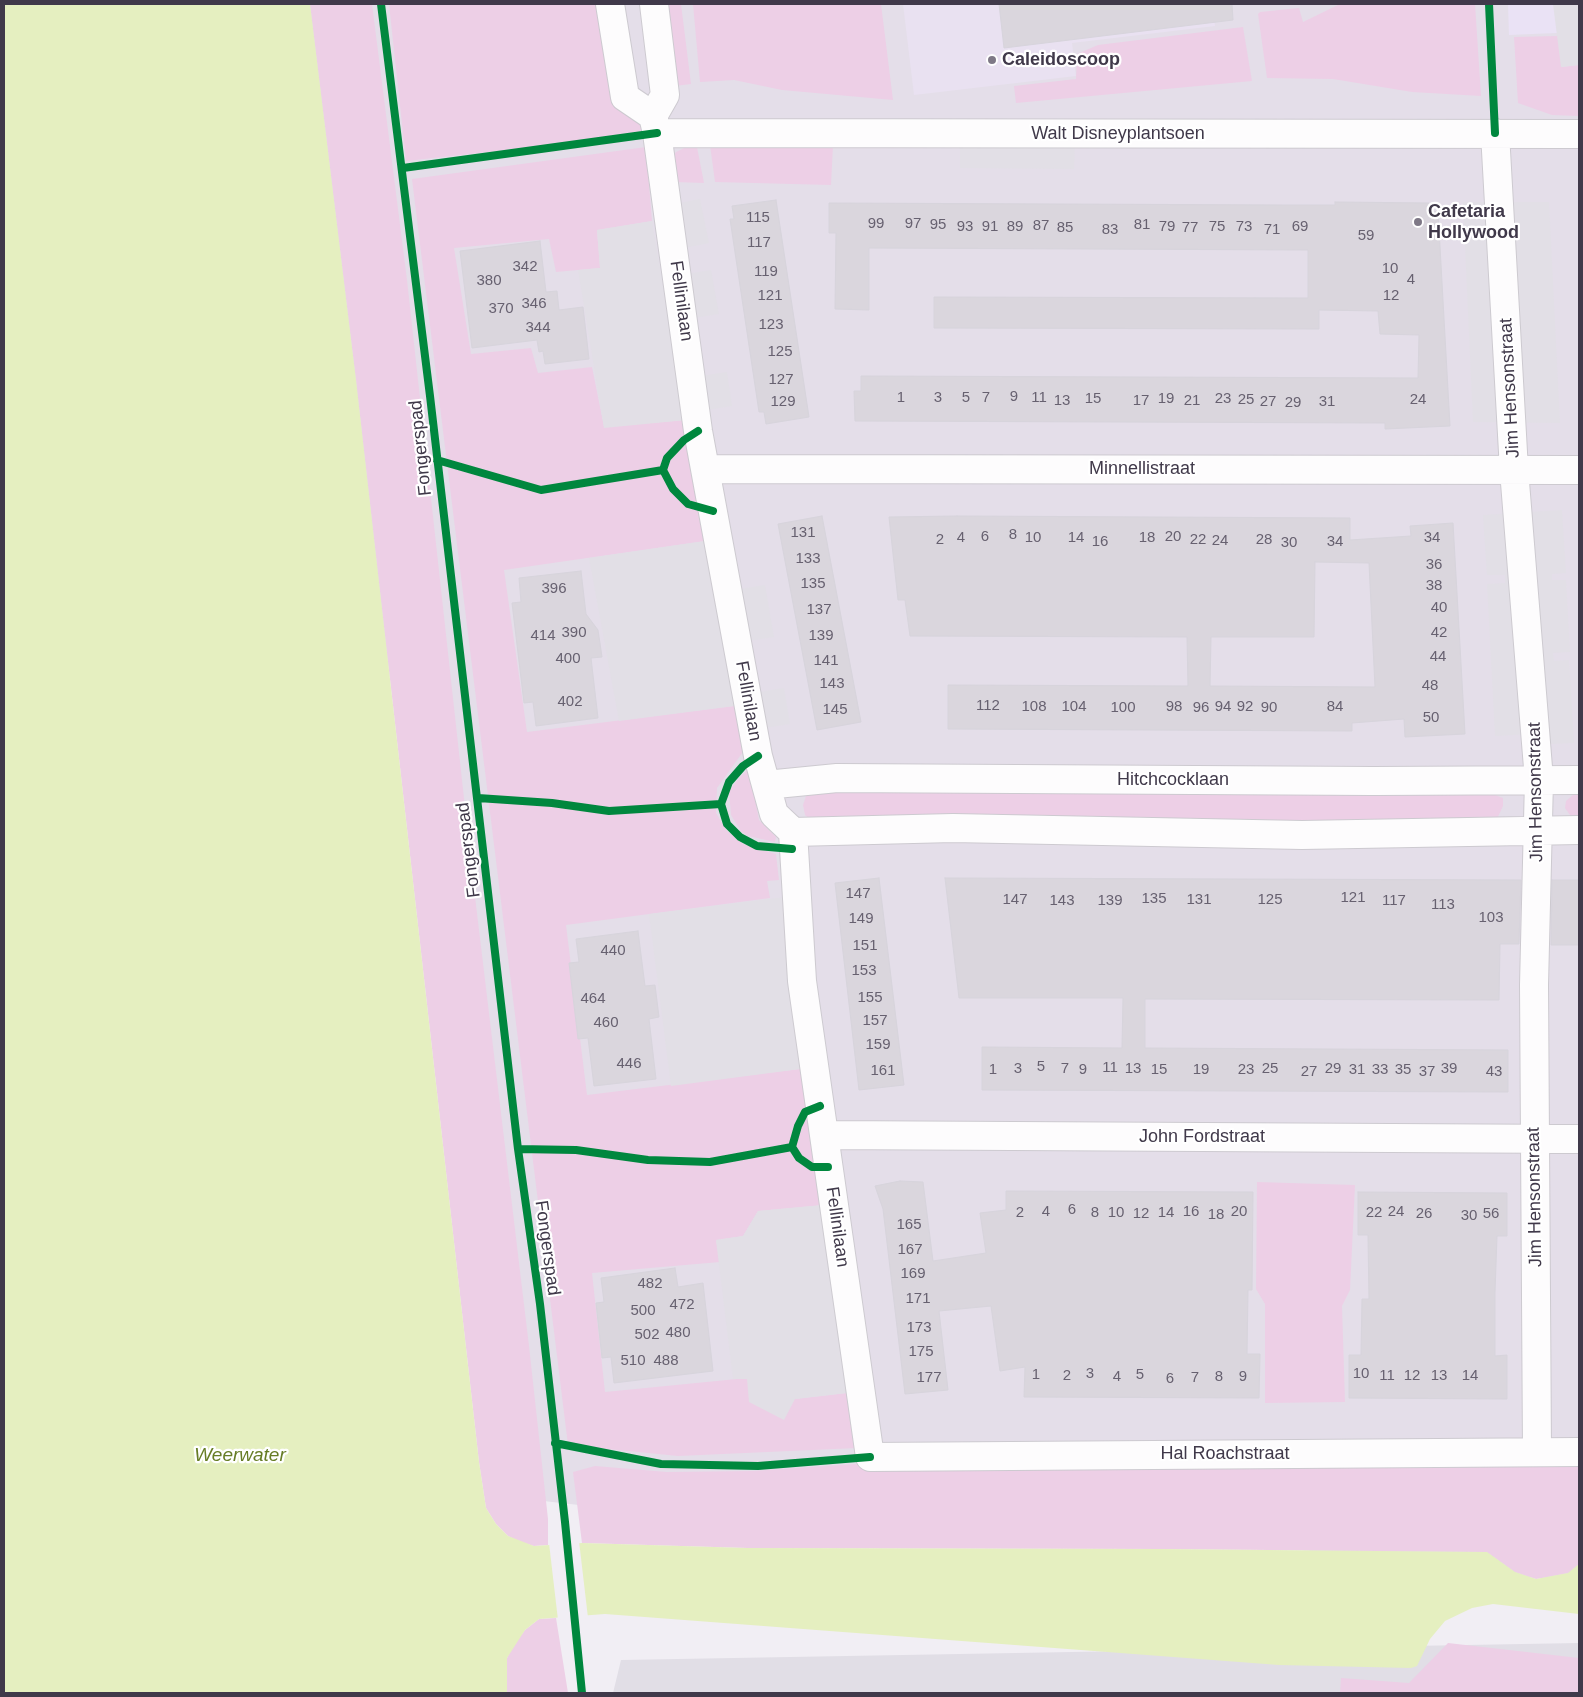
<!DOCTYPE html>
<style>
body{margin:0}
#map{position:relative;width:1583px;height:1697px;overflow:hidden;background:#f1eef4;font-family:Helvetica,sans-serif}
canvas{display:block}
.frame{position:absolute;inset:0;border:5px solid #40394a;pointer-events:none}
</style>
<div id="map">
<canvas width="1583" height="1697"></canvas>
<div class="frame"></div>
</div>
<script>
const c = document.querySelector('canvas').getContext('2d');
c.lineJoin = 'round';
function fillPath(path, color) { c.fillStyle = color; c.fill(path, 'evenodd'); }
const toPath = rows => new Path2D(rows.map(r => 'M' + r).join(''));
function trace(path, color, width, dash) { c.strokeStyle = color; c.lineWidth = width; c.lineCap = dash ? 'butt' : 'round'; c.setLineDash(dash || []); c.stroke(path); }
function write(font, color, halo, rows, align = 'center') {
  c.font = font + ' Helvetica,sans-serif'; c.lineWidth = 4.5; c.setLineDash([]); c.textBaseline = 'middle'; c.strokeStyle = halo; c.fillStyle = color; for (const [text, x, y, turn = 0] of rows) {
    c.save(); c.translate(x, y); c.rotate((+turn || 0) * Math.PI / 180); c.textAlign = isNaN(turn) ? turn : align; if (halo) c.strokeText(text, 0, 0); c.fillText(text, 0, 0); c.restore();
  }
}
fillPath(toPath([
 [293,4,1579,4,1579,1583,1159,1533,747,1524,508,1497]
]), '#e4dee9');
fillPath(toPath([
 [1508,4,1579,4,1579,32,1509,35]
]), '#eae2f5');
fillPath(toPath([
 [1579,1643,1579,1693,613,1693,621,1660]
]), '#e1dee6');
fillPath(toPath([
 [903,4,1212,4,1215,26,1072,43,1076,76,914,95]
]), '#e9e1f1');
fillPath(toPath([
 [310,4,372,4,407,280,473,880,529,1346,548,1519,548,1545,534,1546,519,1542,508,1536,496,1524,486,1508,479,1462,356,380],
 [389,4,623,4,643,135,406,161],
 [665,4,681,4,691,84,675,86],
 [693,4,881,4,893,100,782,90,734,80,700,82],
 [1340,4,1475,4,1481,96,1412,92,1333,79,1267,78,1258,14,1260,12,1299,8,1303,22],
 [1243,27,1252,81,1016,103,1014,86,1076,79,1077,54,1098,45],
 [1558,36,1562,67,1579,65,1579,116,1552,115,1518,103,1514,37],
 [710,145,833,145,831,185,715,182],
 [646,147,652,221,597,230,600,268,556,272,549,239,454,248,471,354,531,348,538,373,592,367,604,427,686,420,705,541,504,570,527,732,734,706,745,749,717,788,716,813,727,831,743,844,776,854,779,880,767,881,770,898,566,925,587,1095,800,1069,823,1205,758,1211,743,1236,716,1240,720,1262,592,1273,605,1392,747,1378,795,1399,847,1393,857,1448,678,1456,568,1445,412,179],
 [686,147,697,147,704,183,675,182,670,161,676,152],
 [749,769,759,820,776,837,775,842,748,836,741,831,731,815,729,791,740,777],
 [832,791,1495,795,1503,798,1503,806,1496,821,845,821,811,820,805,815,803,805,806,796,813,792],
 [1573,795,1579,795,1579,821,1570,815,1565,808,1566,801],
 [1257,1182,1355,1185,1350,1290,1342,1306,1345,1402,1265,1403,1265,1304,1256,1289],
 [855,1464,883,1468,1579,1465,1579,1564,1568,1573,1536,1579,1515,1572,1487,1552,1159,1549,747,1548,582,1543,573,1472,595,1466,667,1472,753,1471],
 [556,1618,568,1693,507,1693,507,1658,513,1645,525,1630,539,1619],
 [1448,1643,1579,1658,1579,1693,1340,1693,1341,1678,1409,1683]
]), '#edcfe6');
fillPath(toPath([
 [1553,4,1579,4,1579,65,1561,67],
 [960,147,1075,147,1074,169,960,168],
 [700,199,709,243,684,248,675,204],
 [1463,202,1549,202,1560,423,1473,422],
 [652,221,686,420,604,428,578,270,600,268,597,230],
 [711,270,719,314,694,318,686,274],
 [727,372,732,406,707,410,701,376],
 [1562,510,1566,573,1552,574,1552,580,1566,580,1570,652,1553,653,1554,661,1569,660,1574,743,1550,744,1550,733,1495,736,1487,584,1505,583,1505,575,1487,575,1483,515],
 [705,541,734,706,619,721,589,558],
 [765,585,774,637,749,641,740,589],
 [784,688,790,724,765,728,759,692],
 [785,897,800,1069,671,1086,649,914],
 [823,1205,847,1393,795,1399,784,1420,749,1402,747,1379,733,1379,716,1240,743,1236,758,1211]
]), '#e2dfe6');
fillPath(toPath([
 [4,4,310,4,356,380,479,1462,486,1508,496,1524,508,1536,534,1546,582,1543,747,1548,1159,1549,1487,1552,1515,1572,1536,1579,1568,1573,1579,1564,1579,1614,1493,1604,1472,1608,1445,1621,1430,1639,1417,1666,1411,1668,1279,1665,605,1614,539,1619,525,1630,507,1658,507,1693,4,1693]
]), '#e5efc0');
fillPath(toPath([
 [579,1541,588,1618,558,1620,549,1543]
]), '#f1eef4');
const building = toPath([
 [999,4,1232,4,1233,20,1004,48,999,4],
 [776,200,809,417,766,424,764,412,759,412,730,219,734,219,732,206,776,200],
 [1335,202,1429,203,1428,214,1438,211,1450,426,1385,429,1385,423,855,421,854,391,861,391,861,376,1418,378,1419,335,1380,334,1378,311,1319,310,1319,329,934,328,934,297,1308,298,1308,250,869,248,869,310,835,309,836,233,829,233,829,203,1282,205,1335,205,1335,202],
 [540,241,546,292,557,291,559,310,583,307,589,359,545,364,543,351,539,352,537,340,472,348,460,251,540,241],
 [822,516,861,722,817,730,778,524,822,516],
 [957,516,1350,518,1350,540,1411,536,1410,526,1453,523,1465,734,1405,737,1404,719,1352,723,1352,731,948,729,948,685,1188,686,1187,637,910,636,905,600,898,600,889,517,957,516],
 [1315,562,1369,563,1375,687,1210,686,1211,637,1314,637,1315,562],
 [581,571,586,614,598,630,602,657,591,658,598,718,536,726,533,702,524,703,512,603,521,602,519,578,581,571],
 [879,878,904,1085,859,1090,835,883,879,878],
 [945,878,1521,880,1519,944,1500,944,1499,1000,1145,999,1145,1048,1508,1050,1508,1092,982,1090,982,1047,1122,1048,1123,998,959,998,945,878],
 [1552,880,1579,880,1579,945,1551,945,1552,880],
 [638,931,645,986,655,985,659,1017,649,1019,656,1079,594,1086,588,1038,578,1039,569,963,579,962,576,939,638,931],
 [900,1181,923,1182,933,1261,986,1253,980,1213,1006,1210,1006,1191,1253,1192,1252,1290,1248,1290,1247,1354,1260,1354,1259,1398,1024,1397,1025,1367,1000,1371,991,1306,939,1311,948,1390,905,1394,883,1209,875,1186,900,1181],
 [1358,1192,1507,1193,1507,1236,1497,1236,1495,1292,1495,1356,1507,1355,1507,1399,1349,1398,1349,1355,1361,1355,1362,1299,1369,1299,1368,1235,1358,1235,1358,1192],
 [675,1268,678,1287,703,1283,713,1371,614,1383,611,1357,602,1358,596,1303,604,1302,601,1278,675,1268]
]);
fillPath(building, '#dad6dd');
trace(building, '#d7d4dc', 1);
const minor = toPath([
 [610,4,625,97,653,116,657,133,698,431,758,756,774,814,793,832,802,981,870,1457,1579,1452],
 [653,116,665,95,654,4],
 [657,133,1579,134],
 [1495,133,1514,470,1539,780,1534,985,1537,1452],
 [705,469,1579,470],
 [766,785,837,778,1373,781,1579,780],
 [793,832,953,828,1302,835,1579,830],
 [825,1135,1579,1139]
]);
trace(minor, '#cdcad0', 30);
trace(minor, '#fdfcfd', 28);
trace(toPath([
 [381,4,430,396,518,1149,540,1304,565,1522,582,1693],
 [1489,4,1495,133],
 [403,168,657,133],
 [698,431,684,440,667,458,663,470,673,489,688,504,713,511],
 [437,460,541,490,663,470],
 [758,756,743,766,729,782,721,804,727,824,740,837,757,846,792,849],
 [478,798,552,803,609,811,721,804],
 [820,1106,805,1112,798,1126,792,1147,799,1158,812,1167,828,1167],
 [518,1149,576,1150,648,1160,710,1162,792,1147],
 [555,1443,661,1464,758,1466,870,1457]
]), '#00873e', 8);
for (const [x, y, r, color] of [
 [992,60,5,"#7e7886"],
 [1418,222,5,"#7e7886"]
]) { const dot = new Path2D(); dot.arc(x, y, r, 0, 2 * Math.PI); c.fillStyle = color; c.fill(dot); trace(dot, '#fff', 2); }
write('15px', '#676170', null, [
 ["115",758,218],
 ["99",876,224],
 ["97",913,224],
 ["95",938,225],
 ["81",1142,225],
 ["87",1041,226],
 ["93",965,227],
 ["91",990,227],
 ["89",1015,227],
 ["79",1167,227],
 ["75",1217,227],
 ["73",1244,227],
 ["69",1300,227],
 ["85",1065,228],
 ["77",1190,228],
 ["83",1110,230],
 ["71",1272,230],
 ["59",1366,236],
 ["117",759,243],
 ["342",525,267],
 ["10",1390,269],
 ["119",766,272],
 ["4",1411,280],
 ["380",489,281],
 ["121",770,296],
 ["12",1391,296],
 ["346",534,304],
 ["370",501,309],
 ["123",771,325],
 ["344",538,328],
 ["125",780,352],
 ["127",781,380],
 ["9",1014,397],
 ["1",901,398],
 ["3",938,398],
 ["5",966,398],
 ["7",986,398],
 ["11",1039,398],
 ["15",1093,399],
 ["19",1166,399],
 ["23",1223,399],
 ["25",1246,400],
 ["24",1418,400],
 ["13",1062,401],
 ["17",1141,401],
 ["21",1192,401],
 ["129",783,402],
 ["27",1268,402],
 ["31",1327,402],
 ["29",1293,403],
 ["131",803,533],
 ["8",1013,535],
 ["6",985,537],
 ["20",1173,537],
 ["4",961,538],
 ["10",1033,538],
 ["14",1076,538],
 ["18",1147,538],
 ["34",1432,538],
 ["2",940,540],
 ["22",1198,540],
 ["28",1264,540],
 ["24",1220,541],
 ["16",1100,542],
 ["34",1335,542],
 ["30",1289,543],
 ["133",808,559],
 ["36",1434,565],
 ["135",813,584],
 ["38",1434,586],
 ["396",554,589],
 ["40",1439,608],
 ["137",819,610],
 ["390",574,633],
 ["42",1439,633],
 ["414",543,636],
 ["139",821,636],
 ["44",1438,657],
 ["400",568,659],
 ["141",826,661],
 ["143",832,684],
 ["48",1430,686],
 ["402",570,702],
 ["112",988,706],
 ["108",1034,707],
 ["104",1074,707],
 ["98",1174,707],
 ["94",1223,707],
 ["92",1245,707],
 ["84",1335,707],
 ["100",1123,708],
 ["96",1201,708],
 ["90",1269,708],
 ["145",835,710],
 ["50",1431,718],
 ["147",858,894],
 ["121",1353,898],
 ["135",1154,899],
 ["147",1015,900],
 ["131",1199,900],
 ["125",1270,900],
 ["143",1062,901],
 ["139",1110,901],
 ["117",1394,901],
 ["113",1443,905],
 ["103",1491,918],
 ["149",861,919],
 ["151",865,946],
 ["440",613,951],
 ["153",864,971],
 ["155",870,998],
 ["464",593,999],
 ["157",875,1021],
 ["460",606,1023],
 ["159",878,1045],
 ["446",629,1064],
 ["5",1041,1067],
 ["11",1110,1068],
 ["3",1018,1069],
 ["7",1065,1069],
 ["13",1133,1069],
 ["25",1270,1069],
 ["29",1333,1069],
 ["39",1449,1069],
 ["1",993,1070],
 ["9",1083,1070],
 ["15",1159,1070],
 ["19",1201,1070],
 ["23",1246,1070],
 ["31",1357,1070],
 ["33",1380,1070],
 ["35",1403,1070],
 ["161",883,1071],
 ["27",1309,1072],
 ["37",1427,1072],
 ["43",1494,1072],
 ["6",1072,1210],
 ["4",1046,1212],
 ["16",1191,1212],
 ["20",1239,1212],
 ["24",1396,1212],
 ["2",1020,1213],
 ["8",1095,1213],
 ["10",1116,1213],
 ["14",1166,1213],
 ["22",1374,1213],
 ["12",1141,1214],
 ["26",1424,1214],
 ["56",1491,1214],
 ["18",1216,1215],
 ["30",1469,1216],
 ["165",909,1225],
 ["167",910,1250],
 ["169",913,1274],
 ["482",650,1284],
 ["171",918,1299],
 ["472",682,1305],
 ["500",643,1311],
 ["173",919,1328],
 ["480",678,1333],
 ["502",647,1335],
 ["175",921,1352],
 ["510",633,1361],
 ["488",666,1361],
 ["3",1090,1374],
 ["10",1361,1374],
 ["1",1036,1375],
 ["5",1140,1375],
 ["2",1067,1376],
 ["11",1387,1376],
 ["12",1412,1376],
 ["13",1439,1376],
 ["14",1470,1376],
 ["4",1117,1377],
 ["8",1219,1377],
 ["9",1243,1377],
 ["177",929,1378],
 ["7",1195,1378],
 ["6",1170,1379]
]);
write('bold 18px', '#40394a', '#fff', [
 ["Caleidoscoop",1002,60],
 ["Cafetaria",1428,212],
 ["Hollywood",1428,233]
], 'left');
write('18px', '#40394a', '#fff', [
 ["Walt Disneyplantsoen",1118,134],
 ["Fellinilaan",681,301,82],
 ["Jim Hensonstraat",1510,388,-93],
 ["Fongerspad",421,448,-96],
 ["Minnellistraat",1142,469],
 ["Fellinilaan",748,701,80],
 ["Hitchcocklaan",1173,780],
 ["Jim Hensonstraat",1536,792,-91],
 ["Fongerspad",469,850,-97],
 ["John Fordstraat",1202,1137],
 ["Jim Hensonstraat",1535,1197,-91],
 ["Fellinilaan",837,1227,82],
 ["Fongerspad",547,1248,82],
 ["Hal Roachstraat",1225,1454]
]);
write('italic 19px', '#677d26', '#fff', [
 ["Weerwater",240,1456]
]);
</script>
